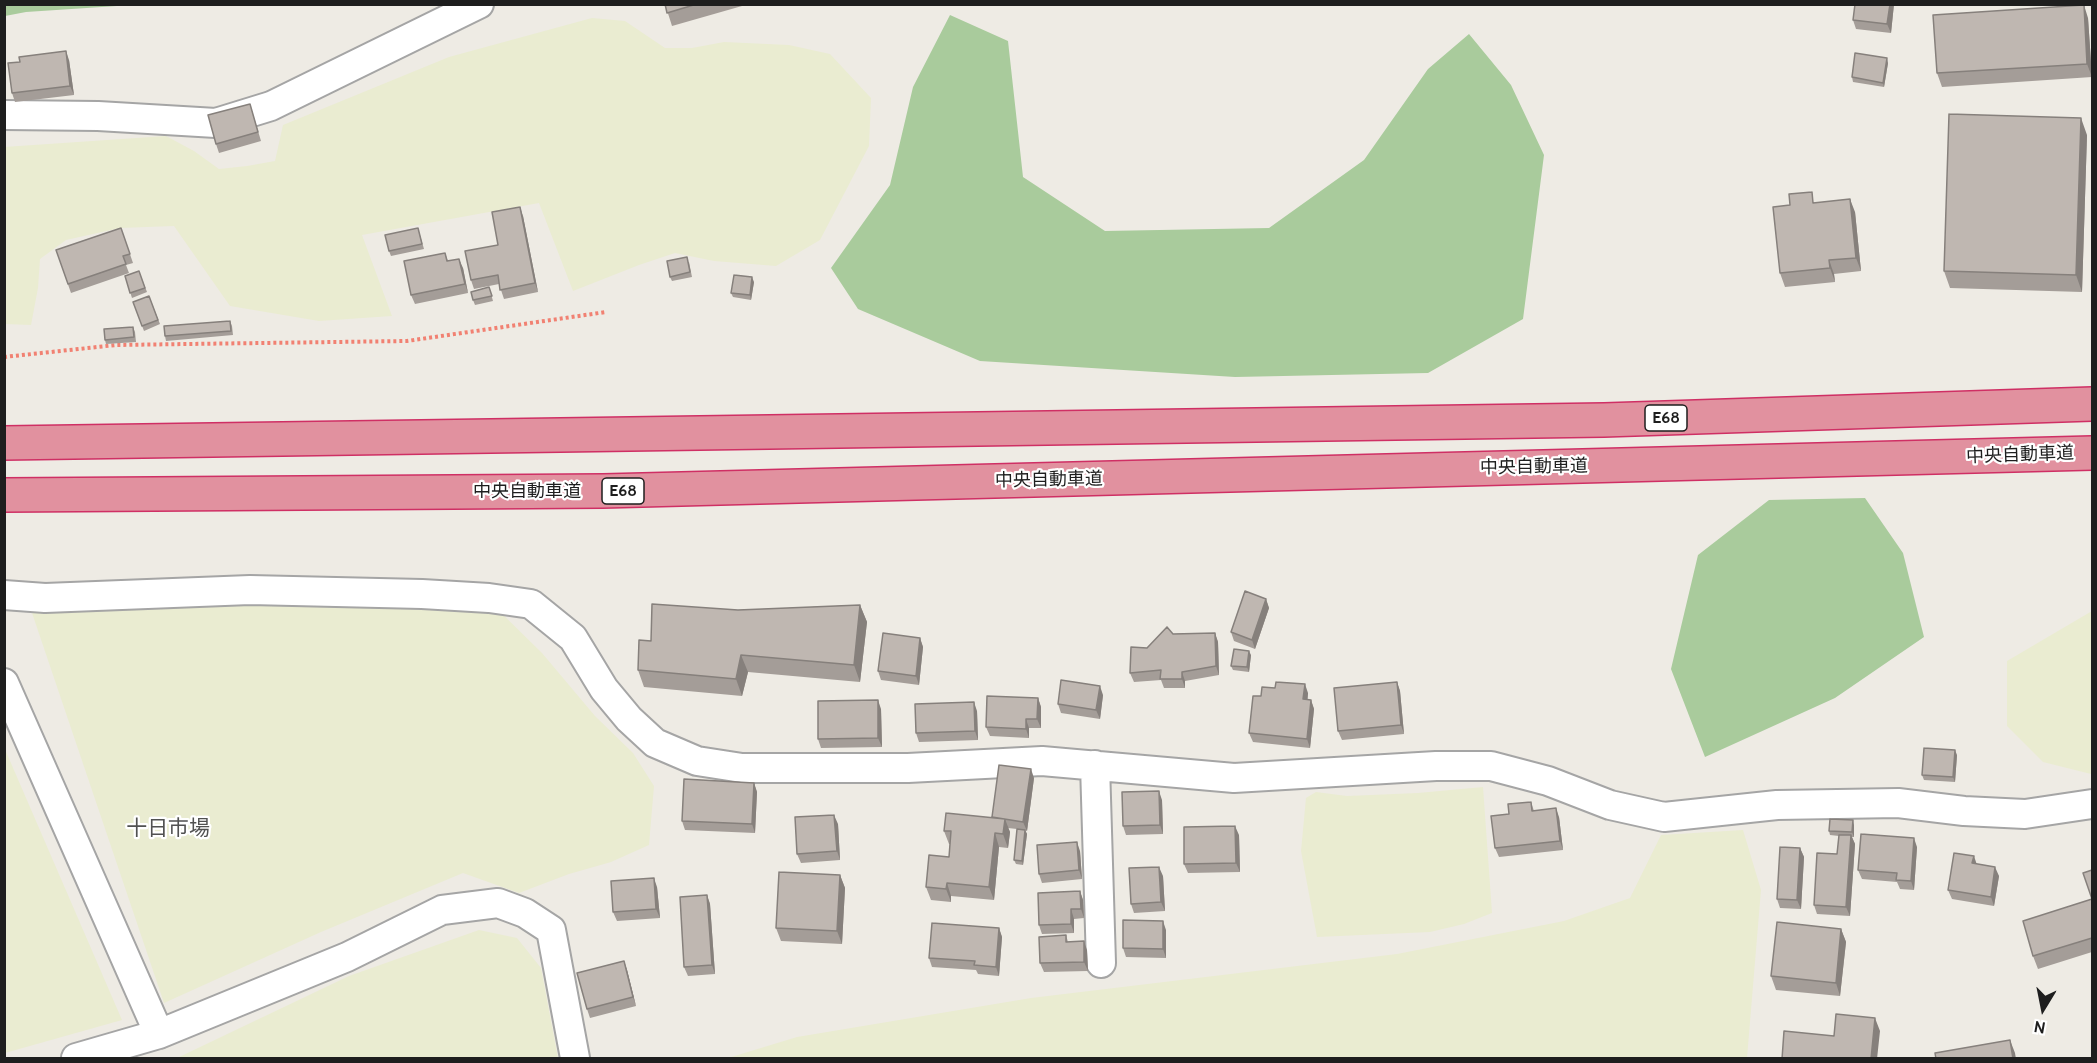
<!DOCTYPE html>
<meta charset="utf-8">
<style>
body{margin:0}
#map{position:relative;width:2097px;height:1063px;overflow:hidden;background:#eeebe4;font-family:Cabin,sans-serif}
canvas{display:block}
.frame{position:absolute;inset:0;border:6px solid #1e1e1e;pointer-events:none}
.north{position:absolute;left:2013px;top:979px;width:60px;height:60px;-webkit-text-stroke:4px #fff;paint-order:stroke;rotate:190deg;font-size:16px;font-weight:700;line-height:24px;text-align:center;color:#1e1e1e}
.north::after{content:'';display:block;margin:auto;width:21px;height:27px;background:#1e1e1e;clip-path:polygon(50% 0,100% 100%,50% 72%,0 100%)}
</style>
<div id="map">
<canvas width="2097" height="1063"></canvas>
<div class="frame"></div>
<div class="north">N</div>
</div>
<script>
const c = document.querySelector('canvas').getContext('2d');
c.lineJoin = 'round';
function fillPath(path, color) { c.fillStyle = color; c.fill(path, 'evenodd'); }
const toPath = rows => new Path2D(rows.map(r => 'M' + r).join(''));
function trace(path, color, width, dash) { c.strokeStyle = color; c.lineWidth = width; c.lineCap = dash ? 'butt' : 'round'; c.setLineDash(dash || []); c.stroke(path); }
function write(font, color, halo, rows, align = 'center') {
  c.font = font + ' Cabin,"Noto Sans JP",sans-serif'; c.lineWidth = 4.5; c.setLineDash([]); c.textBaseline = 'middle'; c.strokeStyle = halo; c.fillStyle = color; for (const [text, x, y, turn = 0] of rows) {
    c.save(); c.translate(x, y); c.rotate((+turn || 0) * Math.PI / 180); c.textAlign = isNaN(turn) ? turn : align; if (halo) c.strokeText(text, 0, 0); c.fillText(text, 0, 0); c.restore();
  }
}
fillPath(toPath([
 [592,18,625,21,665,48,692,48,724,42,789,45,830,54,871,98,869,146,820,240,776,266,714,261,675,253,639,265,573,291,539,203,362,235,392,316,319,321,230,306,174,226,120,228,66,240,40,259,38,288,31,325,5,324,4,147,166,136,194,151,219,169,247,166,275,161,283,125,449,57],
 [486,598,542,653,595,716,633,753,654,786,649,845,611,862,569,874,519,893,463,873,321,932,164,1003,30,607],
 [2092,611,2092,774,2091,774,2043,762,2007,726,2007,661],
 [4,747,122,1020,5,1053,4,1053],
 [1483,787,1492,913,1464,924,1430,932,1317,937,1301,851,1306,798,1316,792,1347,796,1418,793],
 [1743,830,1761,890,1747,1058,728,1058,797,1037,1031,998,1397,954,1564,921,1630,898,1661,835],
 [479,930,517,938,541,968,558,1058,177,1058,349,976]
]), '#eaecd1');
fillPath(toPath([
 [5,4,132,4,132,5,26,12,5,16],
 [950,15,1008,41,1023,177,1105,231,1269,228,1364,160,1428,69,1469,34,1511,85,1544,155,1523,319,1428,373,1235,377,980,361,858,309,831,268,890,185,913,87],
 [1865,498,1903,553,1924,637,1835,698,1705,757,1671,669,1698,555,1769,500]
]), '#a9cb9c');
const minor = toPath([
 [4,115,98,116,216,123,271,106,479,4],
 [4,595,45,598,250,590,422,594,489,598,531,604,573,638,604,689,629,719,655,743,697,761,742,768,908,768,1042,761,1234,778,1436,766,1491,766,1548,781,1610,805,1664,817,1777,805,1898,803,1964,811,2025,814,2092,804],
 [4,683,159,1034],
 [1095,765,1101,963],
 [76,1058,159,1034,347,957,442,910,498,903,525,913,551,930,575,1058]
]);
const highway = toPath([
 [4,443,1604,420,2092,404],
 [4,495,603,491,2092,453]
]);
trace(minor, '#a5a5a5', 32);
trace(highway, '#cf2f64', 36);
trace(toPath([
 [4,357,116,345,407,341,606,312]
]), '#f18172', 4, [3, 3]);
trace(minor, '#fff', 28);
trace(highway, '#e1919f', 33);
fillPath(toPath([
 [665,4,749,4,672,26],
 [1894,4,1891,33,1856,29,1853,20],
 [2088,18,2092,77,1942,87,1937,73],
 [69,60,74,95,15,102,12,93],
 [1888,63,1884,87,1853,82,1852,77],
 [250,104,261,141,219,153,216,144],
 [2087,135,2082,292,1950,288,1944,271],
 [1816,202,1855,212,1861,271,1834,274,1835,282,1785,287,1780,273],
 [523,216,538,292,504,299,499,284,474,289,471,280],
 [121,228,133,263,126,265,129,273,71,293,56,250],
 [418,228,424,249,391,256,389,251],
 [445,253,448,261,463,268,468,293,415,304,411,295],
 [689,262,692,277,672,281,670,277],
 [139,271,147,292,132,298,125,276],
 [754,282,751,300,733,297,731,293],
 [489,287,493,301,475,305,473,300],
 [149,296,160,324,144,331,133,302],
 [230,321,232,326,233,335,166,341,165,336],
 [133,327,135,332,136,342,106,344,105,340],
 [1266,599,1269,608,1255,649,1234,641,1231,632],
 [860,605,867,622,860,682,748,672,742,696,644,687,638,670,651,641,738,610],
 [1215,633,1218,642,1219,675,1185,681,1185,688,1164,688,1161,680,1134,682,1130,673,1147,648,1173,634],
 [920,638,923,647,919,685,881,680,878,671],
 [1251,655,1249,672,1233,670,1231,666],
 [1397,682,1400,691,1404,734,1342,740,1338,731],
 [1308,693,1307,700,1311,700,1314,709,1310,748,1253,742,1249,733,1261,696],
 [1103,695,1100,719,1061,713,1058,704],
 [1038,698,1041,707,1041,728,1029,728,1029,738,990,736,986,727],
 [881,709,882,747,821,748,818,739],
 [977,711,978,740,919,742,916,733],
 [1957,755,1955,782,1924,780,1922,775],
 [1034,778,1027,831,1025,830,1027,834,1023,865,1016,864,1014,860,1017,829,1008,828,1010,832,1008,848,999,847,994,900,951,896,951,902,931,900,926,887,949,857,950,844,949,844,944,831,992,818],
 [754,783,757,792,755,833,685,830,682,821],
 [1162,800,1163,834,1126,835,1123,826],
 [1531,802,1534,811,1559,817,1563,850,1499,857,1495,848,1509,814],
 [838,824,840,860,801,863,797,854],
 [1854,825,1854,837,1852,837,1855,844,1850,916,1817,914,1814,905,1837,854,1839,836,1830,835,1829,831],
 [1239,835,1240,872,1188,873,1184,864],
 [1917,847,1914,890,1900,889,1897,882,1862,879,1858,870],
 [1800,848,1804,857,1801,909,1780,908,1777,899],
 [1080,851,1082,879,1042,883,1039,874],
 [1977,864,1999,876,1994,906,1952,899,1948,890],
 [2092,870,2092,952,2038,969,2033,956,2092,899],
 [840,875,845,888,842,944,781,941,776,928],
 [1163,876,1165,911,1134,913,1131,904],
 [657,887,660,918,617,921,613,912],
 [1080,891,1083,900,1084,918,1074,919,1074,933,1042,934,1039,925],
 [707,895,710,904,715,974,688,976,684,967],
 [999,928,1002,937,999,976,978,974,976,970,932,967,929,958],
 [1841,929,1846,942,1840,996,1776,990,1771,976],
 [1166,930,1166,958,1126,957,1123,948],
 [1066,935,1068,942,1087,950,1088,971,1044,972,1040,963],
 [624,961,627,970,636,1006,590,1018,587,1009]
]), '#a49d98');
fillPath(toPath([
 [1890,4,1894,4,1891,33,1887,24],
 [2084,5,2088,18,2092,77,2087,64],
 [66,51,69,60,74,95,70,86],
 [1887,58,1888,63,1884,87,1883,83],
 [2081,118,2087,135,2082,292,2076,275],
 [1850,199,1855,212,1861,271,1856,258],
 [520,207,523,216,538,292,535,283],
 [459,259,463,268,468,293,465,284],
 [1829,260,1834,274,1835,282,1830,268],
 [752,277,754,282,751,300,750,295],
 [1266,599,1269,608,1255,649,1252,640],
 [860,605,867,622,860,682,854,665],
 [1215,633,1218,642,1219,675,1216,666],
 [920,638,923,647,919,685,916,676],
 [1249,651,1251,655,1249,672,1247,667],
 [741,655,748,672,742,696,736,679],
 [1182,672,1185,681,1185,688,1182,679],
 [1397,682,1400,691,1404,734,1401,725],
 [1305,684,1308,693,1307,708,1303,699],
 [1100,686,1103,695,1100,719,1096,710],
 [1038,698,1041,707,1041,728,1037,719],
 [878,700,881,709,882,747,878,738],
 [1311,700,1314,709,1310,748,1307,739],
 [974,702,977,711,978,740,975,731],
 [1026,719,1029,728,1029,738,1026,729],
 [1955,750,1957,755,1955,782,1953,777],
 [1031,769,1034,778,1027,831,1023,822],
 [754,783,757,792,755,833,752,824],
 [1159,791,1162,800,1163,834,1160,825],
 [1556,808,1559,817,1563,850,1560,841],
 [834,815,838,824,840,860,837,851],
 [1005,819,1010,832,1008,848,1003,834],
 [1853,820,1854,825,1854,837,1852,832],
 [1235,826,1239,835,1240,872,1236,863],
 [1025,830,1027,834,1023,865,1022,861],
 [995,833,999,847,994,900,989,887],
 [1851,835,1855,844,1850,916,1846,907],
 [1914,838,1917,847,1914,890,1911,881],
 [1077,842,1080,851,1082,879,1079,870],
 [1800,848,1804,857,1801,909,1797,900],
 [1974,856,1977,865,1972,863],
 [1159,867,1163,876,1165,911,1161,902],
 [1995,867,1999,876,1994,906,1991,897],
 [840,875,845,888,842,944,837,931],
 [654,878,657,887,660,918,656,909],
 [947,883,951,896,951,902,946,889],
 [1080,891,1083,900,1084,918,1081,909],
 [707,895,710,904,715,974,712,965],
 [1071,909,1074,919,1074,933,1071,924],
 [1163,921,1166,930,1166,958,1163,949],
 [999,928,1002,937,999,976,996,967],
 [1841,929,1846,942,1840,996,1836,983],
 [1084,941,1087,950,1088,971,1084,962],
 [624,961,627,970,636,1006,633,997],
 [1875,1018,1880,1031,1877,1059,1871,1059],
 [2010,1040,2015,1053,2016,1059,2013,1059]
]), '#86807c');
const building = toPath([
 [665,4,697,4,667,13,665,4],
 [1855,4,1890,4,1887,24,1853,20,1855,4],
 [2084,5,2087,64,1937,73,1933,15,2084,5],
 [66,51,70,86,12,93,8,63,20,62,19,57,66,51],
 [1855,53,1887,58,1883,83,1852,77,1855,53],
 [250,104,258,132,216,144,208,115,250,104],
 [1949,114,2081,118,2076,275,1944,271,1949,114],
 [1812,192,1813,203,1850,199,1856,258,1829,260,1830,268,1780,273,1773,207,1790,205,1789,194,1812,192],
 [520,207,535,283,500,290,498,275,471,280,465,251,498,245,492,212,520,207],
 [121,228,130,254,123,256,126,264,68,284,56,250,121,228],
 [418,228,422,244,389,251,385,235,418,228],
 [445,253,447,261,459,259,465,284,411,295,404,261,445,253],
 [687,257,690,272,670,277,667,261,687,257],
 [139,271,145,288,130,293,125,276,139,271],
 [734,275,752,277,750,295,731,293,734,275],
 [489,287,492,296,473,300,471,292,489,287],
 [149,296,158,320,142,326,133,302,149,296],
 [230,321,231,331,165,336,164,326,230,321],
 [133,327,134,337,105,340,104,329,133,327],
 [1245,591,1266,599,1252,640,1231,632,1245,591],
 [652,604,738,610,860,605,854,665,741,655,736,679,638,670,639,640,651,641,652,604],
 [1167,627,1173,634,1215,633,1216,666,1182,672,1182,679,1160,679,1161,670,1130,673,1131,647,1147,648,1167,627],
 [883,633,920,638,916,676,878,671,883,633],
 [1234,649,1249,651,1247,667,1231,666,1234,649],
 [1061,680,1100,686,1096,710,1058,704,1061,680],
 [1276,682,1305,684,1303,699,1311,700,1307,739,1249,733,1253,696,1261,696,1262,687,1275,688,1276,682],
 [1397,682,1401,725,1338,731,1334,688,1397,682],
 [987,696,1038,698,1037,719,1026,719,1026,729,986,727,987,696],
 [878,700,878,738,818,739,818,701,878,700],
 [974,702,975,731,916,733,915,704,974,702],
 [1924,748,1955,750,1953,777,1922,775,1924,748],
 [999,765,1031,769,1023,822,992,817,999,765],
 [684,779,754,783,752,824,682,821,684,779],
 [1159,791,1160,825,1123,826,1122,792,1159,791],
 [1531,802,1532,811,1556,808,1560,841,1495,848,1491,816,1509,814,1508,804,1531,802],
 [946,813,1005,819,1003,834,995,833,989,887,947,883,946,889,926,887,929,855,949,857,951,831,944,831,946,813],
 [834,815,837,851,797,854,795,817,834,815],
 [1830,819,1853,820,1852,832,1829,831,1830,819],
 [1235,826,1236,863,1184,864,1184,827,1235,826],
 [1017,829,1025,830,1022,861,1014,860,1017,829],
 [1861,834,1914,838,1911,881,1896,880,1897,873,1858,870,1861,834],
 [1839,835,1851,835,1846,907,1814,905,1817,853,1837,854,1839,835],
 [1077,842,1079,870,1039,874,1037,845,1077,842],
 [1780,847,1800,848,1797,900,1777,899,1780,847],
 [1954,853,1974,856,1972,863,1995,867,1991,897,1948,890,1954,853],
 [1159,867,1161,902,1131,904,1129,868,1159,867],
 [2092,870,2092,938,2033,956,2023,921,2092,899,2083,873,2092,870],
 [779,872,840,875,837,931,776,928,779,872],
 [654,878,656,909,613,912,611,881,654,878],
 [1080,891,1081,909,1071,909,1071,924,1039,925,1038,893,1080,891],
 [707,895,712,965,684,967,680,897,707,895],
 [1123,920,1163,921,1163,949,1123,948,1123,920],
 [1777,922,1841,929,1836,983,1771,976,1777,922],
 [932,923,999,928,996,967,974,965,975,961,929,958,932,923],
 [1066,935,1066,942,1084,941,1084,962,1040,963,1039,937,1066,935],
 [624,961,633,997,587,1009,577,973,624,961],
 [1836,1014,1875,1018,1871,1059,1782,1059,1784,1031,1834,1036,1836,1014],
 [2010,1040,2013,1059,1936,1059,1935,1053,2010,1040]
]);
fillPath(building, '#bfb7b1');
trace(building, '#86807c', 1.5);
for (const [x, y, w] of [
 [1666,418,42],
 [623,491,42]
]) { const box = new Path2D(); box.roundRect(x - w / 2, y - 13, w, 26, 4.5); c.fillStyle = '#fff'; c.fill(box); trace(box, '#1e1e1e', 1.5); }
write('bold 16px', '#1e1e1e', null, [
 ["E68",1666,418],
 ["E68",623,491]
]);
write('18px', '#1e1e1e', '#fff', [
 ["中央自動車道",2020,455,-2],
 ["中央自動車道",1534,467,-1],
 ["中央自動車道",1049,480,-1],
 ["中央自動車道",527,492]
]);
write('21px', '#515151', '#fff', [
 ["十日市場",168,829]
]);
</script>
